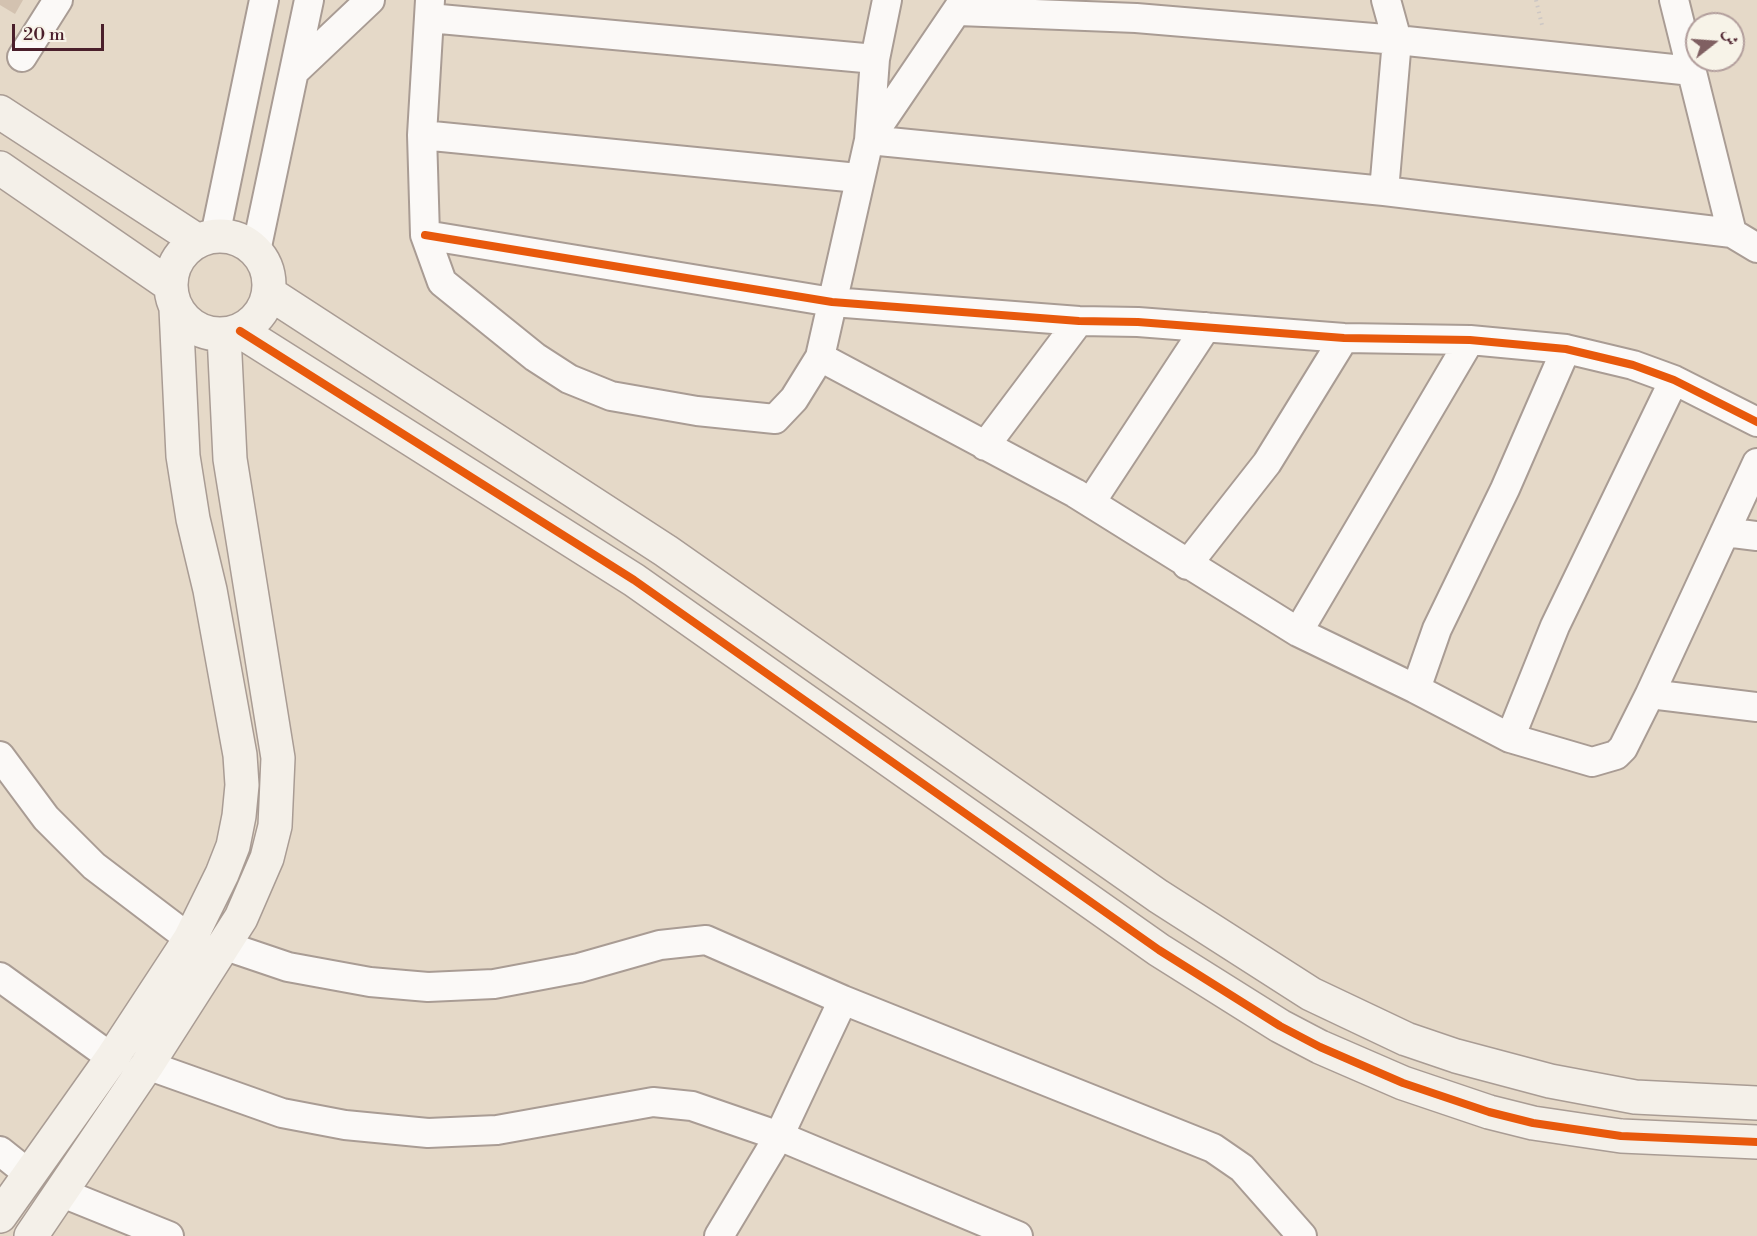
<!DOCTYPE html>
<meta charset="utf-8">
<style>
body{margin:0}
#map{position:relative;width:1757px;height:1236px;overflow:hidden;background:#e5d9c8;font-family:"Libre Bodoni",Amiri,serif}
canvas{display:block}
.north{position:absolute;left:1685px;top:12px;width:60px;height:60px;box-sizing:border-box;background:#f7f3e8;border:2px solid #b29e9c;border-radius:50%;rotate:73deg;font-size:16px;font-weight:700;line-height:24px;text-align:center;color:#4a1f2b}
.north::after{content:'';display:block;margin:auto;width:21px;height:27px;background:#806062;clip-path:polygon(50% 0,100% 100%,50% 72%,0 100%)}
.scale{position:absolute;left:12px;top:24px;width:92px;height:27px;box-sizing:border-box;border:3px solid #4a1f2b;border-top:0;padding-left:8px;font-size:18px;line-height:21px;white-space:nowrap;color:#4a1f2b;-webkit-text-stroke:4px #f7f3e8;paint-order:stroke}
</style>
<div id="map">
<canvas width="1757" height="1236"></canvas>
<div class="north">ش</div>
<div class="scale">20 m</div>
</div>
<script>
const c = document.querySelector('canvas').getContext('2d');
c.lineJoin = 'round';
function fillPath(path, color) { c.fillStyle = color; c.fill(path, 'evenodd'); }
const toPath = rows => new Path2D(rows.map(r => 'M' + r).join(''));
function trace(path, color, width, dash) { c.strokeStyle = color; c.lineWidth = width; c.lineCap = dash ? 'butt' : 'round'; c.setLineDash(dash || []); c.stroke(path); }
fillPath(toPath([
 [0,0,23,0,15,14,0,5]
]), '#d3c2b0');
const street = toPath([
 [430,0,422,135,425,235,442,282,535,357,569,379,611,396,697,411,775,419,794,399,820,357,869,140,875,59,887,0],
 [964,0,869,140,1384,191,1732,233,1757,248],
 [1674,0,1732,233],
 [959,11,1136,18,1397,40,1692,71],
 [429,18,875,59],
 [22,57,58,0],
 [296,70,370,0],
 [422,135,858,178],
 [1384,191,1397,40,1386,0],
 [425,235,832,302,1079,321,1138,322,1344,338,1470,340,1566,349,1633,365,1674,380,1757,422],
 [215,236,264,0],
 [256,251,309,0],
 [1566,349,1505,489,1437,629,1416,689,1510,738,1592,762,1616,755,1623,748,1650,694],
 [820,357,1075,493,1298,632,1416,689],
 [985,446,1079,321],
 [1757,463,1650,694,1757,707],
 [1091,502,1206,327],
 [1725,532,1757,536],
 [1187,565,1267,463,1344,338],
 [1298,632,1470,340],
 [1510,738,1555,626,1674,380],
 [0,756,46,818,94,866,190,939],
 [223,945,288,967,370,982,428,987,494,984,579,968,660,945,706,940,843,1000,1213,1148,1242,1168,1302,1236],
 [0,977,112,1058],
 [147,1065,282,1113,345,1125,428,1133,497,1130,653,1102,692,1106,779,1136,1018,1236],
 [0,1151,30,1175],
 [60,1192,169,1236],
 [719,1236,779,1136,843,1000]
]);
const secondary = toPath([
 [0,112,198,241],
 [0,168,170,285],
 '171 285a49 49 0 1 1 98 0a49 49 0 1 1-98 0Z',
 [269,293,666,551,1158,896,1311,994,1406,1039,1456,1056,1550,1081,1635,1097,1757,1103],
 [240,331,634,580,1159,950,1280,1026,1320,1047,1403,1083,1489,1112,1533,1123,1621,1136,1757,1142],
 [0,1216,112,1058,190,939,222,874,233,846,239,816,242,785,240,755,210,590,193,519,183,456,176,309],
 [31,1236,147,1065,241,918,267,858,275,826,278,758,230,459,224,335]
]);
trace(street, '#a99c94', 32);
trace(secondary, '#a99c94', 36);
trace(toPath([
 [1536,0,1542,25]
]), '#cdc7c4', 4, [1.5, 4.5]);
trace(street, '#fbf9f7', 28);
trace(secondary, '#f4f0e9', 33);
trace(toPath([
 [425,235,832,302,1079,321,1138,322,1344,338,1470,340,1566,349,1633,365,1674,380,1757,422],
 [240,331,634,580,1159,950,1280,1026,1320,1047,1403,1083,1489,1112,1533,1123,1621,1136,1757,1142]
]), '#e8590c', 8);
</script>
